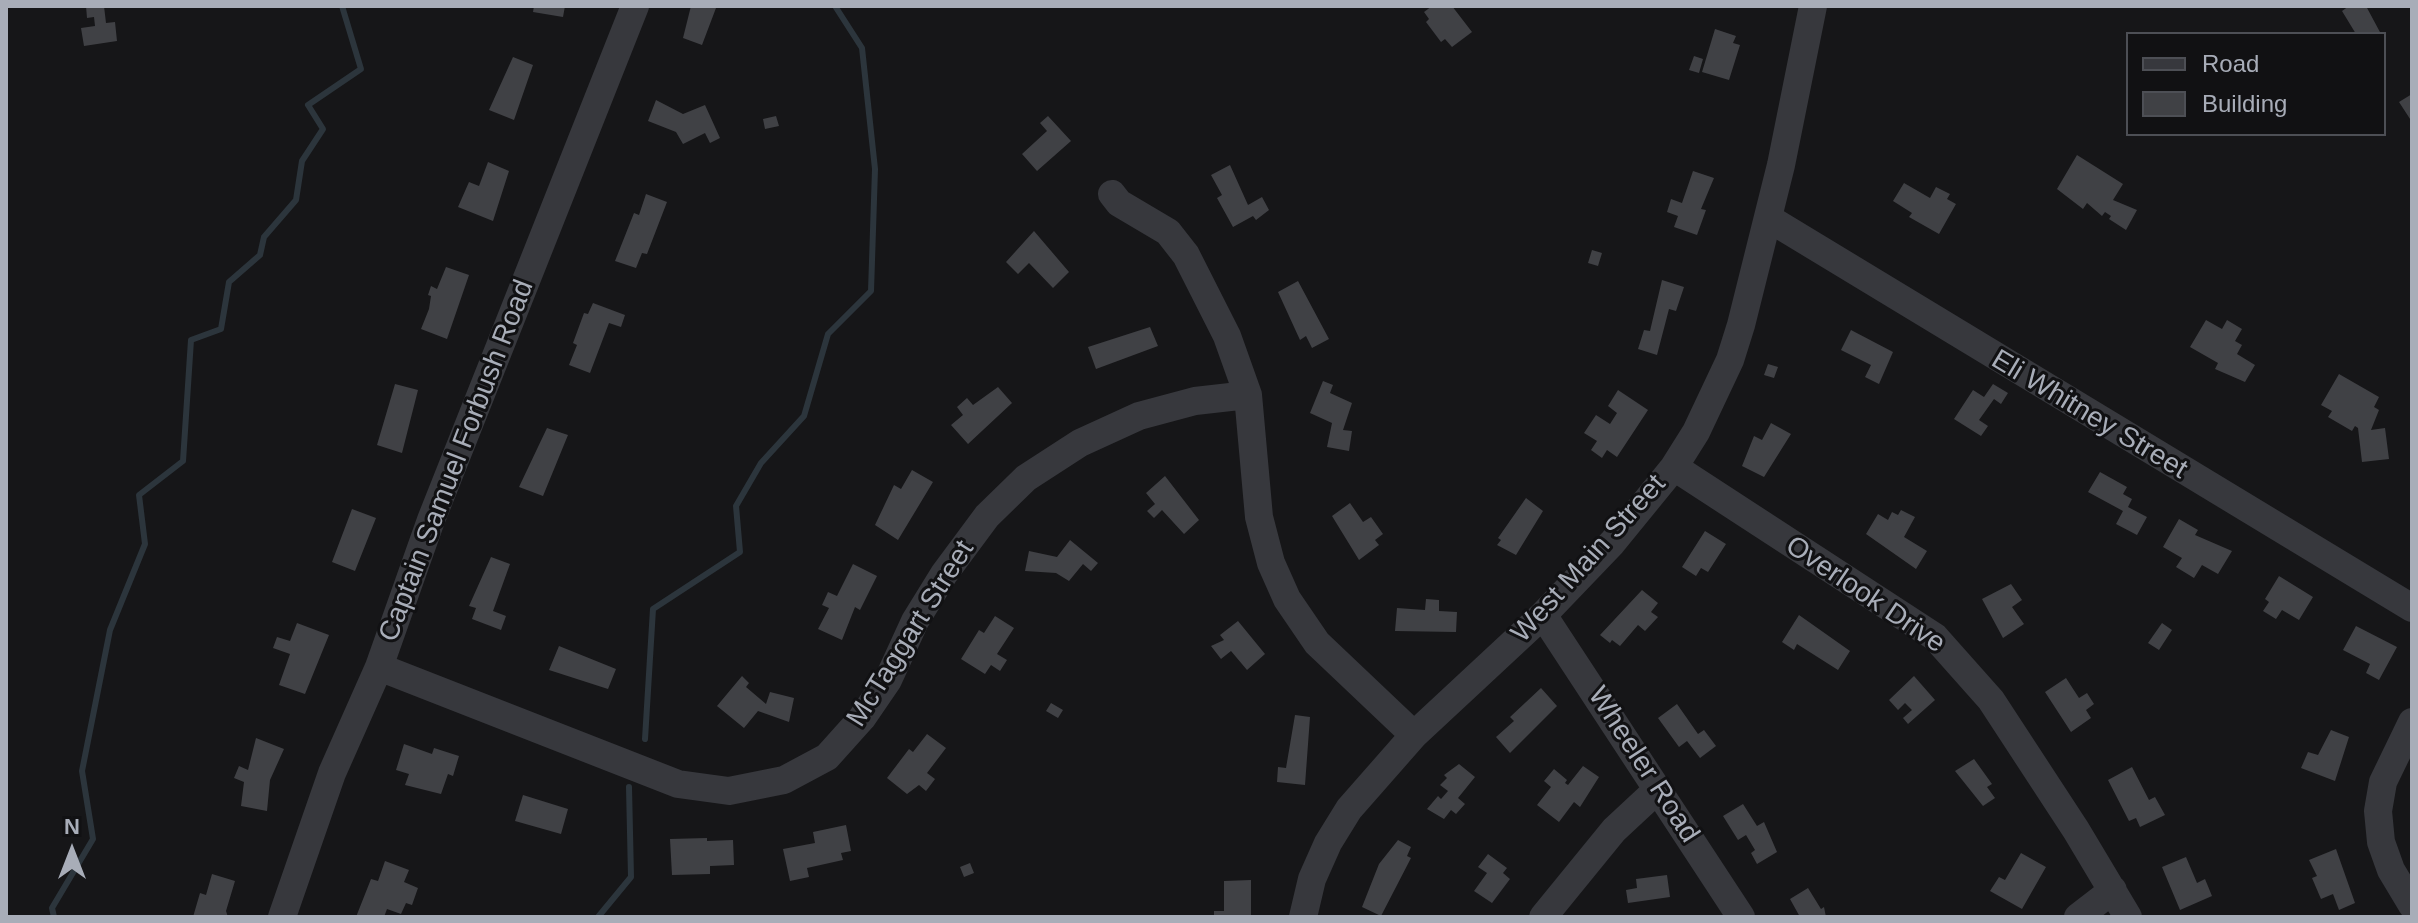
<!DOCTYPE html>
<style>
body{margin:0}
#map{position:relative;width:2418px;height:923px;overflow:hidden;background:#161618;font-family:Arial,sans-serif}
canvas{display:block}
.frame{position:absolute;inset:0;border:8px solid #a8adb8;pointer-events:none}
.legend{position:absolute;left:2126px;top:32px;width:260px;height:104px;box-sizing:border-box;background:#111113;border:2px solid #4d4f55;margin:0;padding:10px 14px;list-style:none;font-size:24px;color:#a8adb8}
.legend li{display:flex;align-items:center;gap:16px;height:40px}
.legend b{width:40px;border:2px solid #4d4f55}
.north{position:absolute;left:32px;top:811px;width:80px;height:80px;-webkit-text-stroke:6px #111113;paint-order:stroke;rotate:0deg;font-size:22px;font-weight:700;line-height:32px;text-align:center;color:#a8adb8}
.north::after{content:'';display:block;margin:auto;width:28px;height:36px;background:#a8adb8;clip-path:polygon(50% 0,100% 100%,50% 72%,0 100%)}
</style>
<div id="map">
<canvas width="2418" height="923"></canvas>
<div class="frame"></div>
<ul class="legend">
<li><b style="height:10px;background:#37383d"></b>Road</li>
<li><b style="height:22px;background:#404145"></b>Building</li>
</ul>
<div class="north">N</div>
</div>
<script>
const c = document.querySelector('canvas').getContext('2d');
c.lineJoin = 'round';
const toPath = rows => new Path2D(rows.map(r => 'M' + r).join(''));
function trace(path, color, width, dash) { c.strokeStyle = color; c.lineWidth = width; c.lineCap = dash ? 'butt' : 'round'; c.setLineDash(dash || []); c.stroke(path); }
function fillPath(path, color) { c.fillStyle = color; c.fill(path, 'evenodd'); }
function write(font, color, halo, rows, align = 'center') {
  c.font = font + ' Arial,sans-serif'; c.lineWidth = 6; c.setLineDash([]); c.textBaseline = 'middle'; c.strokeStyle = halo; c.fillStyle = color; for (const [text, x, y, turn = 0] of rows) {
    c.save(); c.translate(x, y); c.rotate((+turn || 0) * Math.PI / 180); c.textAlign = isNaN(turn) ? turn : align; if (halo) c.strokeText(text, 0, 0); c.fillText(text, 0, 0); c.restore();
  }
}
trace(toPath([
 [645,739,653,609,740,552,736,506,761,463,804,416,828,334,871,291,875,169,862,48,835,6],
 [54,917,52,908,93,839,82,771,110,630,145,544,139,495,183,461,191,340,221,329,229,282,260,255,264,237,296,200,302,161,323,129,308,105,361,69,342,6],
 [598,917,631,877,629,787]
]), '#2c353c', 6);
fillPath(toPath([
 [86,6,104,6,106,23,115,22,117,41,84,46,81,28,95,26,94,17,87,18],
 [534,6,565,6,563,17,533,12],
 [691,6,716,8,702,45,683,38],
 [1432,6,1452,6,1472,32,1452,47,1445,39,1441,42,1426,22,1429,19,1424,12],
 [2349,6,2366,6,2381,34,2356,34,2342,11],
 [1715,29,1736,36,1733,43,1740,45,1729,80,1702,72],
 [1694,56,1703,59,1699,73,1689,70],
 [513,57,533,65,514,120,489,110],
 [2412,94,2412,122,2399,102],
 [656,100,683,114,705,105,720,138,710,143,705,133,683,144,676,132,648,121],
 [776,116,779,126,765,129,763,119],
 [1048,116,1071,141,1037,171,1022,154,1047,131,1040,123],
 [2077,155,2123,184,2113,200,2137,210,2126,230,2109,219,2111,216,2105,212,2102,216,2087,203,2083,209,2057,189],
 [488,162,509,171,493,221,458,207,469,182,479,186],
 [1230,165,1248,205,1262,197,1269,210,1256,220,1253,216,1233,227,1217,198,1222,195,1211,175],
 [1693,171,1714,178,1701,209,1706,210,1697,235,1674,227,1678,216,1667,212,1671,199,1682,203],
 [1904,183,1930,198,1936,187,1950,194,1947,199,1956,204,1939,234,1909,217,1912,213,1893,201],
 [646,194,667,202,647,254,642,253,636,268,615,261,634,213,639,215],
 [1034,231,1069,272,1053,288,1029,263,1018,274,1006,262],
 [1592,250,1602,253,1598,266,1588,263],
 [446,267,469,275,447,339,421,329,429,309,431,296,428,295,431,286,437,289],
 [1662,280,1684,287,1676,311,1669,309,1657,355,1638,349,1644,330,1650,331],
 [1298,281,1329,339,1312,348,1306,336,1300,340,1278,292],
 [593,303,625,315,621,327,609,323,590,373,569,365,577,345,573,343,584,313,588,314],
 [2206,320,2222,329,2227,320,2242,329,2235,341,2242,345,2237,354,2255,365,2245,382,2215,369,2218,363,2190,347],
 [1150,327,1158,346,1096,369,1088,347],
 [1851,330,1893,352,1879,384,1865,377,1871,365,1841,350],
 [1768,364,1778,367,1774,378,1764,375],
 [2339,374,2379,397,2374,407,2379,410,2371,430,2385,428,2389,459,2362,462,2358,428,2355,426,2352,431,2328,417,2332,411,2321,405],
 [1323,381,1333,385,1330,393,1352,403,1343,430,1352,431,1349,451,1327,447,1332,423,1310,413],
 [395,384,418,390,402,453,377,445],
 [1993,384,2008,393,2001,404,1994,399,1979,420,1988,426,1981,436,1954,419,1973,390,1984,397],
 [998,387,1012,403,968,444,951,425,963,415,957,407,967,398,973,405],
 [1618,390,1648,410,1617,457,1607,450,1602,458,1591,450,1597,441,1584,433,1596,415,1610,424,1617,413,1608,406],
 [1771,423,1791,434,1764,477,1742,466,1754,436,1762,440],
 [547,428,568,435,543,496,519,487],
 [912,470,933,482,898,540,875,525,894,485,901,489],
 [2100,472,2127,487,2123,494,2132,499,2128,507,2147,517,2137,535,2116,524,2123,511,2088,492],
 [1165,476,1199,520,1184,534,1162,510,1154,518,1147,511,1155,504,1146,493],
 [1526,498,1543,511,1516,555,1497,545,1501,540,1498,538],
 [1350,503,1363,522,1371,517,1383,534,1375,540,1379,545,1359,560,1332,516],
 [352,509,376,518,355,571,332,562],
 [1901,510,1915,517,1904,537,1927,551,1916,569,1866,534,1878,514,1888,520,1892,512,1898,515],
 [2179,519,2198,530,2195,535,2232,551,2218,574,2202,565,2194,578,2176,567,2182,558,2163,547],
 [1705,531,1726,544,1708,572,1701,568,1696,576,1682,567],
 [1070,540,1098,563,1091,571,1083,564,1069,581,1056,573,1025,571,1029,551,1057,557],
 [491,557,510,564,493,611,506,616,501,630,472,619,476,608,469,606],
 [853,564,877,576,860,610,855,607,842,640,818,629,829,608,822,605,828,592,837,596],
 [2279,576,2313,597,2299,620,2282,610,2276,619,2263,611,2269,602,2265,599],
 [2011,584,2022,600,2012,607,2024,624,2003,638,1982,599],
 [1642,590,1658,603,1651,612,1658,617,1645,631,1638,625,1620,646,1612,640,1610,643,1600,635],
 [1426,599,1439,600,1439,611,1457,612,1456,632,1395,631,1397,608,1425,610],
 [1799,615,1850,651,1838,670,1797,644,1794,650,1782,642],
 [995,616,1014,628,997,654,1007,660,1000,671,991,665,985,674,961,659,979,630,984,633],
 [1238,621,1265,654,1247,670,1231,651,1221,659,1211,646,1224,640,1220,635],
 [297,623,329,635,305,694,279,685,290,654,273,648,277,637,290,641],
 [2162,623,2172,630,2159,650,2148,643],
 [2356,626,2397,647,2379,680,2366,673,2370,664,2343,650],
 [559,646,616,669,608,689,549,670],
 [742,676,749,683,746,687,766,704,770,692,794,698,789,722,758,711,744,728,717,706],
 [1914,676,1935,700,1908,724,1903,718,1912,710,1905,703,1898,710,1889,700],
 [2066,678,2079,698,2087,693,2094,704,2086,710,2091,718,2071,732,2045,692],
 [1541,688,1557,706,1510,753,1496,737,1514,721,1510,717],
 [1051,703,1063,710,1058,718,1046,711],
 [1677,704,1698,734,1704,730,1716,746,1700,758,1687,741,1679,747,1658,718],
 [1295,715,1310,717,1305,785,1277,782,1278,767,1286,768],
 [2331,730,2349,737,2335,781,2301,768,2308,752,2318,755],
 [927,734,946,748,927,773,935,779,926,791,919,785,907,794,887,778,909,749,913,752],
 [256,738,284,749,270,780,267,811,241,806,244,782,234,778,239,766,248,770],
 [404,744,432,754,434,748,459,756,453,776,448,774,441,794,405,785,409,774,396,770],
 [1974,759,1992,784,1987,787,1995,798,1983,806,1955,771],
 [1459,764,1475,777,1458,798,1465,804,1456,814,1451,810,1444,819,1427,809,1438,796,1441,799,1448,791,1440,785,1447,778,1444,775],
 [1583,766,1599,777,1580,807,1574,802,1559,822,1537,805,1551,787,1544,781,1554,769,1567,780,1565,783,1568,785],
 [2132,767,2149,800,2155,797,2165,815,2140,827,2136,818,2129,821,2108,780],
 [523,795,568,809,561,834,515,821],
 [1743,804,1757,826,1764,822,1777,852,1757,864,1751,853,1755,850,1746,835,1738,840,1723,816],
 [846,825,851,851,841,853,843,860,807,868,809,877,790,881,783,849,815,843,813,832],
 [707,838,707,841,733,840,734,865,710,866,710,874,672,875,670,839],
 [1398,840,1411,847,1407,856,1411,858,1381,916,1362,907,1379,864],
 [2336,849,2355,903,2339,910,2333,894,2321,899,2312,878,2317,876,2309,860],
 [2021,853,2046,867,2022,909,1990,891,1999,877,2005,880],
 [1488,854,1507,868,1503,873,1510,879,1492,903,1474,891,1487,873,1478,867],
 [2186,857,2197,883,2205,879,2212,896,2180,910,2162,867],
 [385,861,409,870,404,882,418,888,412,905,406,903,401,914,387,909,384,917,356,917,371,879,378,881],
 [970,863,974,873,964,877,960,867],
 [212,874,235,881,226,911,228,917,193,917,200,893,206,895],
 [1667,875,1670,897,1628,903,1626,890,1637,888,1636,879],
 [1251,880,1251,917,1214,917,1214,911,1224,911,1224,881],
 [1808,888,1821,909,1824,907,1826,917,1800,917,1790,899]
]), '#404145');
trace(toPath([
 [1112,194,1119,203,1168,232,1186,255,1227,336,1248,395,1259,517,1271,563,1287,599,1317,643,1414,735],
 [1768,218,2412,608],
 [1674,467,1935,637,1991,700,2076,830,2128,917],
 [1543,615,1741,917],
 [379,667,678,784,729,791,784,780,827,757,862,718,888,680,915,621,944,574,987,516,1026,478,1080,443,1139,416,1195,401,1248,395],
 [2412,722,2383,782,2378,811,2381,842,2391,870,2412,905],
 [282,917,332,773,379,667,431,520,635,6],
 [1303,917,1312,879,1328,843,1349,809,1414,735,1543,615,1612,543,1674,467,1696,432,1730,360,1741,325,1781,165,1813,6],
 [1543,917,1614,830,1657,790],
 [2078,917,2113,890]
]), '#37383d', 28);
write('28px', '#a8adb8', '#111113', [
 ["Eli Whitney Street",2089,415,31],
 ["Captain Samuel Forbush Road",457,461,-69],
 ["West Main Street",1589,559,-48],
 ["Overlook Drive",1865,595,34],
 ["McTaggart Street",911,634,-58],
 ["Wheeler Road",1643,765,57]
]);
</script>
